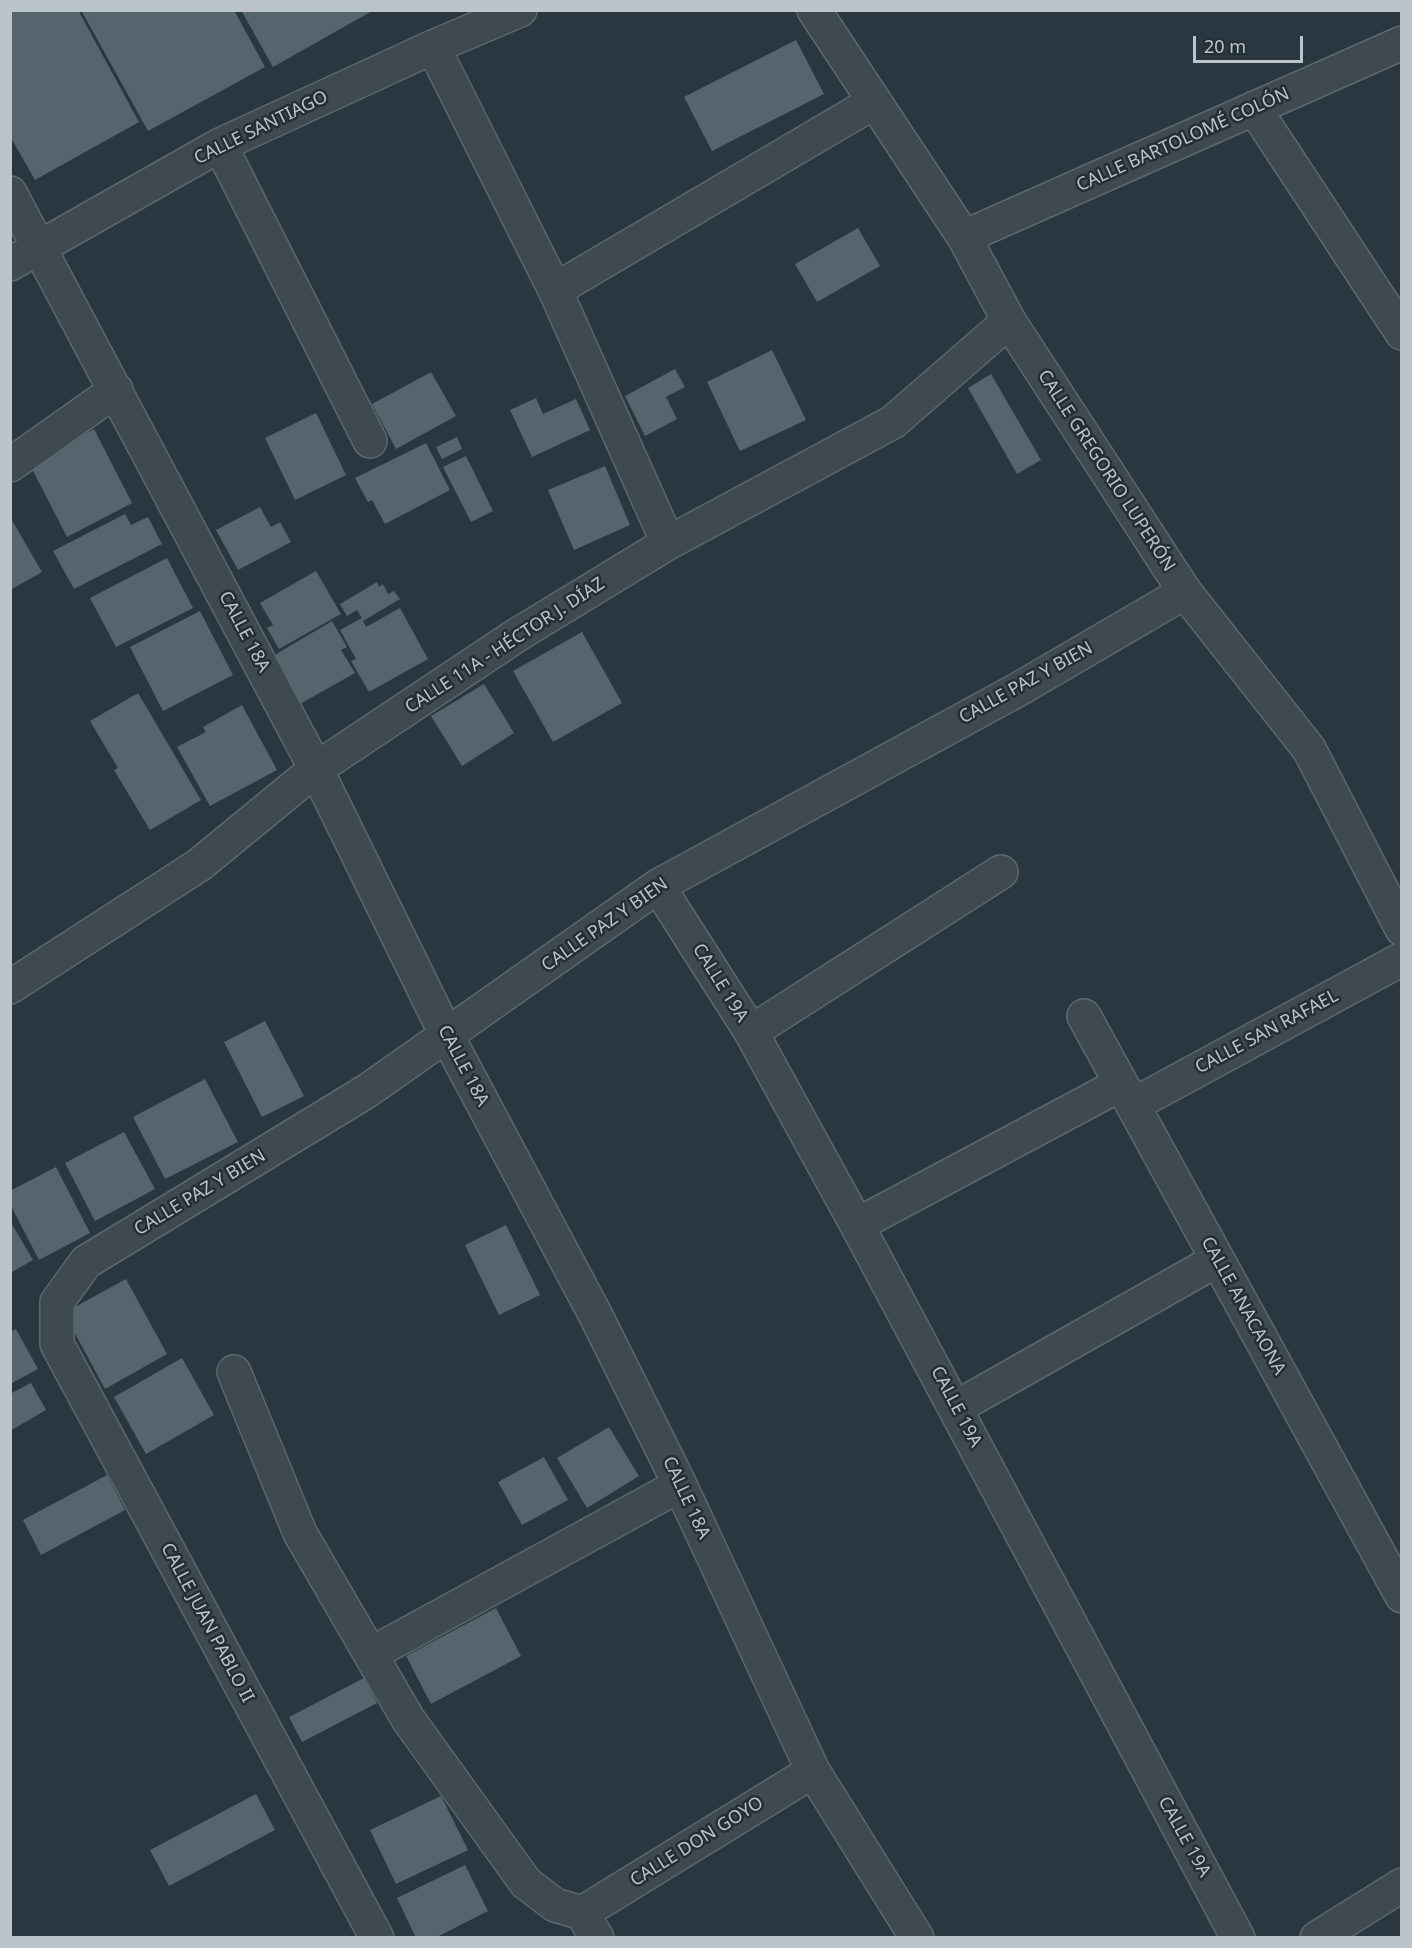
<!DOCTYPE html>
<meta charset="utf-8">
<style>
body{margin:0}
#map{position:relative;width:1412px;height:1948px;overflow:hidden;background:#2a3740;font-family:"Noto Sans",sans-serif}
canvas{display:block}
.frame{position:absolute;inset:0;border:12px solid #bbc4ca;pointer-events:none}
.scale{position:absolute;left:1193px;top:36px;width:110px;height:27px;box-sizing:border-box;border:3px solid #bbc4ca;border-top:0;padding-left:8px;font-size:18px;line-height:21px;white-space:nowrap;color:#bbc4ca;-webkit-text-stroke:4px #232e36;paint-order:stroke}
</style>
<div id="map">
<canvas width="1412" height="1948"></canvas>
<div class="frame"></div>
<div class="scale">20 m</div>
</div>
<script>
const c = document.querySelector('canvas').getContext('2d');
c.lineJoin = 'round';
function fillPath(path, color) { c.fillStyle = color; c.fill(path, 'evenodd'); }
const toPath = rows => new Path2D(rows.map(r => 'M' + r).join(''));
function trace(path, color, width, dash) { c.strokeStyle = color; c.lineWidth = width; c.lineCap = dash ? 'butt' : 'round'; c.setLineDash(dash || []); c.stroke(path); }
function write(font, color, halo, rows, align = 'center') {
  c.font = font + ' "Noto Sans",sans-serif'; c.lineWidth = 5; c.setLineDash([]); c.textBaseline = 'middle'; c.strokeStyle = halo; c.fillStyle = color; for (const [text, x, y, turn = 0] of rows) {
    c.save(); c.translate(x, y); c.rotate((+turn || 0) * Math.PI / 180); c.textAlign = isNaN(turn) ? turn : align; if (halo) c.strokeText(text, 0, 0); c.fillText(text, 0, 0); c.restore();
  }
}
fillPath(toPath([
 [10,10,78,10,139,122,35,180,10,136],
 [81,10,234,10,265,67,148,131],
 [241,10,374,10,273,67],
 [796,40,824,94,712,151,684,97],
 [858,228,880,266,817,302,795,264],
 [772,350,806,420,740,451,707,382],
 [675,369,685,387,666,397,677,419,645,436,625,396],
 [431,372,456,416,396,449,372,404],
 [991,374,1041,460,1017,474,968,388],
 [536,398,543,414,576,399,590,430,532,457,510,410],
 [316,413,346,475,295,500,265,438],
 [94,429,132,503,67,537,29,463],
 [457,437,462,449,442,459,436,447],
 [426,443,450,490,385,524,372,500,368,502,355,478],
 [466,456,493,511,471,522,443,467],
 [605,466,630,525,574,550,548,490],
 [260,507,271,527,280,522,291,542,238,570,216,530],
 [125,514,131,525,148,517,162,544,74,589,53,551],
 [10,517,42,572,10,590],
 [167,558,193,608,116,647,90,598],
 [316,571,341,614,279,649,267,628,273,625,260,603],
 [377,582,379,587,383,584,388,594,394,591,400,599,363,621,366,627,400,608,428,659,369,692,351,661,356,659,340,630,362,618,357,610,347,616,340,604],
 [200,611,233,675,163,711,130,647],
 [332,621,347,647,341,650,355,673,300,704,273,656],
 [582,632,622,703,553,742,513,671],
 [484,684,514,733,462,766,431,716],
 [138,693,201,800,150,830,114,770,118,768,90,721],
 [242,705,277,770,210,806,177,747,206,732,203,727],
 [265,1021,304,1096,262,1117,224,1042],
 [205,1079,238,1142,165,1179,133,1117],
 [124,1132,155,1189,95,1221,65,1163],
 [56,1167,90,1233,39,1260,10,1204,10,1191],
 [10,1221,33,1260,10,1273],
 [506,1225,540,1295,499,1315,465,1245],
 [126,1279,167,1354,105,1389,64,1313],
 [16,1329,38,1369,10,1384,10,1332],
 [182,1358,214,1415,146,1454,114,1397],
 [31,1383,46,1410,10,1431,10,1394],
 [609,1427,639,1476,587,1508,557,1458],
 [544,1457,568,1500,522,1525,498,1482],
 [107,1475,125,1510,41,1555,23,1520],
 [496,1608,521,1656,431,1704,406,1656],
 [364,1678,377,1703,302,1742,289,1717],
 [256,1794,275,1830,169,1886,150,1850],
 [441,1796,468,1850,396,1884,370,1830],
 [465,1865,488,1911,435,1938,416,1938,397,1898]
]), '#56646d');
const street = toPath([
 [814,10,964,237,1009,321,1185,592,1309,749,1402,929],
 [433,47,555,290,668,543],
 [1254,108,1402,333],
 [220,145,370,441],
 [10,193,316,769,447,1036,596,1316,680,1485,813,1771,917,1938],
 [964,237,1402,43],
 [10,264,220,145,433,47,520,10],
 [555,290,874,102],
 [10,465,116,390],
 [658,886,751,1032,857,1225,1238,1938],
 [10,987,199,865,316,769,517,635,668,543,893,422,1009,321],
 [1084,1016,1402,1596],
 [751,1032,1001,872],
 [1133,1105,1402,959],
 [857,1225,1121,1084],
 [234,1372,300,1533,408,1719,526,1883,555,1905,582,1913,597,1938],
 [957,1407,1217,1260],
 [371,1654,680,1485],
 [582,1913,813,1771],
 [377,1938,57,1344,57,1302,86,1262,367,1091,658,886,1019,689,1185,592],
 [1317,1938,1402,1885]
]);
trace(street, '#5c676e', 36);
trace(street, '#3e4950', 33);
write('18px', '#bbc4ca', '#232e36', [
 ["CALLE SANTIAGO",261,128,-26],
 ["CALLE BARTOLOMÉ COLÓN",1183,140,-24],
 ["CALLE GREGORIO LUPERÓN",1106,471,57],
 ["CALLE 18A",244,632,62],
 ["CALLE 11A - HÉCTOR J. DÍAZ",505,646,-33],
 ["CALLE PAZ Y BIEN",1026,683,-29],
 ["CALLE PAZ Y BIEN",605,925,-35],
 ["CALLE 19A",720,983,58],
 ["CALLE SAN RAFAEL",1267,1032,-28],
 ["CALLE 18A",463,1066,62],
 ["CALLE PAZ Y BIEN",200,1193,-31],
 ["CALLE ANACAONA",1243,1306,61],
 ["CALLE 19A",956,1407,62],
 ["CALLE 18A",686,1498,65],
 ["CALLE JUAN PABLO II",207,1623,62],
 ["CALLE 19A",1184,1837,61],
 ["CALLE DON GOYO",697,1842,-32]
]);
</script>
